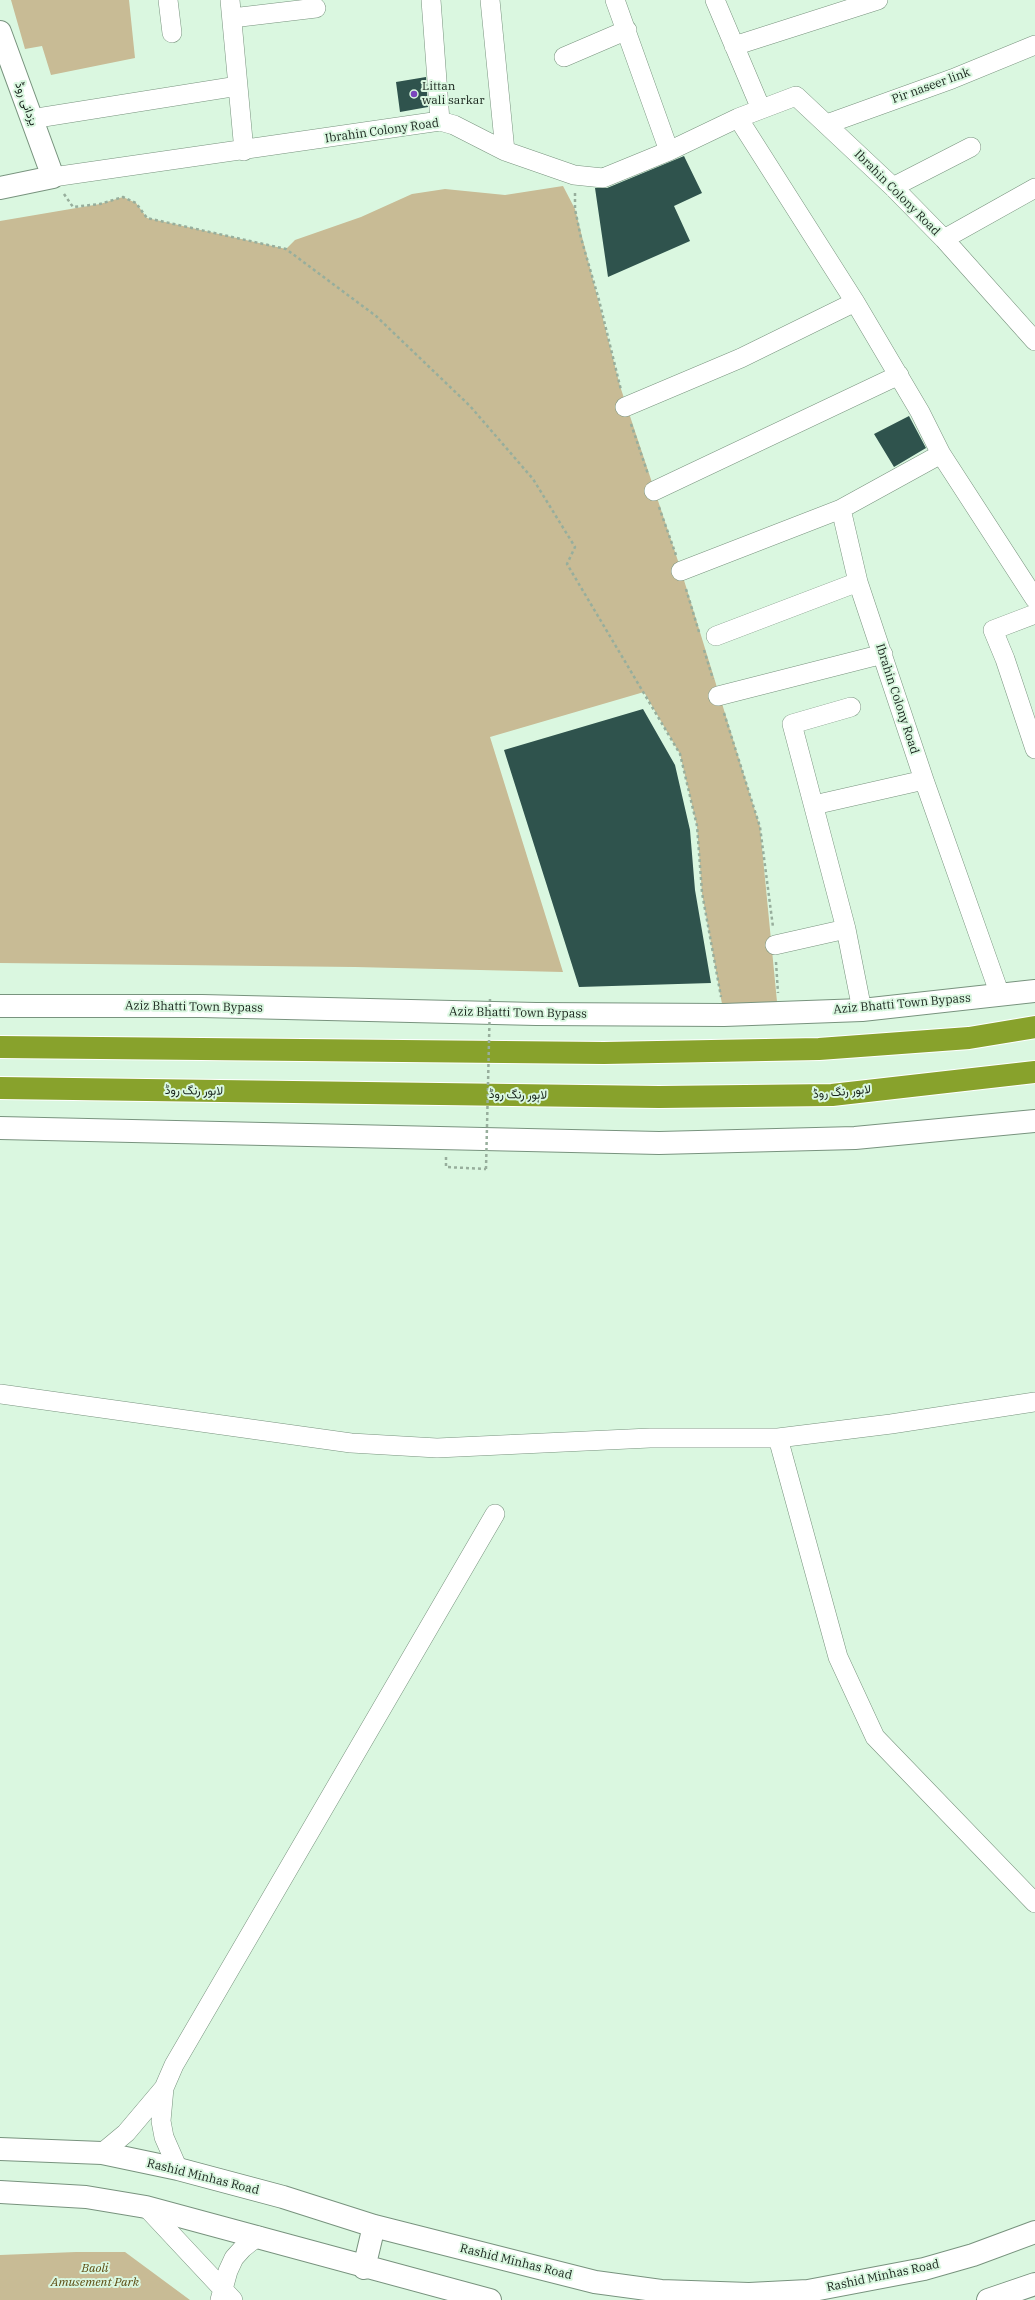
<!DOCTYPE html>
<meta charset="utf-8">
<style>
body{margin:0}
canvas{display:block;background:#daf7e0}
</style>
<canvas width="1035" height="2300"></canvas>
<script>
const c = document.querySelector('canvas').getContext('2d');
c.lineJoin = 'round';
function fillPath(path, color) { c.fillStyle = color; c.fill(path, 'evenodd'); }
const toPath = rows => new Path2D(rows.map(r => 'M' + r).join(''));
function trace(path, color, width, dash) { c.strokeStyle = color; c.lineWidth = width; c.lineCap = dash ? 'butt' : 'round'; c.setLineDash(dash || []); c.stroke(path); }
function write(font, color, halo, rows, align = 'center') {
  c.font = font + ' "IBM Plex Serif",Vazirmatn,serif'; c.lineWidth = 4; c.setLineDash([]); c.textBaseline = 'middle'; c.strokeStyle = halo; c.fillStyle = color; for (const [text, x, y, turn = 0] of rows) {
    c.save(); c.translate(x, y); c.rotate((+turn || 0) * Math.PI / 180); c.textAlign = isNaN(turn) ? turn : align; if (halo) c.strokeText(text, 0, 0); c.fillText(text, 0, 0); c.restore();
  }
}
fillPath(toPath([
 [11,0,129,0,135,58,51,75,42,46,25,49],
 [563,186,575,209,620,386,679,564,760,827,778,1012,724,1015,702,893,697,826,680,754,644,692,490,737,563,972,355,967,0,963,0,221,100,204,123,197,136,203,147,218,286,249,295,240,361,217,412,194,445,189,505,195],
 [76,2252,125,2252,190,2300,0,2300,0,2255]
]), '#c8bb95');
fillPath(toPath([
 [426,77,428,107,400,112,396,82],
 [684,156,702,193,674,206,690,241,608,277,595,188,607,188],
 [909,416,926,448,894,467,874,434],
 [643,709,675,765,690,830,695,890,711,983,579,987,504,750]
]), '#2f534d');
const minor = toPath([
 [168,0,172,33],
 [230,0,244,151],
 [431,0,440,121],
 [490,0,505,151],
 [615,0,669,151],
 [715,0,761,109],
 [232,18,316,8],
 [734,46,878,0],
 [564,57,627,30],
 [738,118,855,302,920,412,941,454,841,509,858,582,924,780,1000,995],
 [31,119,238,86],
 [827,124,952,79,1035,45],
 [53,177,440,121,454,125,505,151,574,175,603,178,669,151,738,118,796,96,893,187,944,239,1035,341],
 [893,187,971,147],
 [944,239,1035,188],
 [625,407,741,358,855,302],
 [941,454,1035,599],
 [654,491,899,375],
 [681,571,841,509],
 [1035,614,993,630,1005,659,1035,749],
 [716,636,858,582],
 [718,696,883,654],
 [851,707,792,724,846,929,862,1010],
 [814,805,924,780],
 [775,945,846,929],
 [0,1394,351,1443,437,1448,650,1438,778,1438,891,1424,1035,1402],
 [778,1438,838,1657,875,1737,1035,1903],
 [102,2153,126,2133,164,2088],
 [178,2169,164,2137,161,2121,164,2088,174,2065,495,1514],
 [146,2207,233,2300],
 [220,2300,228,2271,234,2258,243,2248,258,2236]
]);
const tertiary = toPath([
 [0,32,53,177,0,188],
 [0,1006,202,1006,536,1014,724,1015,862,1010,1035,991],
 [0,1128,659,1143,855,1138,1035,1121],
 [0,2149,102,2153,178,2169,283,2197,374,2226,595,2282,661,2291,749,2294,808,2291,924,2269,973,2255,1035,2232],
 [0,2192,86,2197,146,2207,490,2300],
 [364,2268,374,2226],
 [988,2300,1035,2284]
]);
const motorway = toPath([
 [0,1047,604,1053,819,1049,969,1038,1035,1027],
 [0,1088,659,1097,832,1095,1035,1072]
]);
trace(minor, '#78937e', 20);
trace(tertiary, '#78937e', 24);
trace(motorway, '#fff', 24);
trace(toPath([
 [575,193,575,209,581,238,599,300,621,390],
 [64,194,73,207,100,204,123,197,136,203,147,218,286,249,376,316,470,406,533,479,575,547,567,564,680,754,697,826,702,893,721,997],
 [631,424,648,474],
 [659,507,676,555],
 [686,589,699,632],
 [704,650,713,679],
 [724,713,760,827,773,927],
 [776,962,778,993],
 [446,1157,446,1167,486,1169]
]), '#97ae9c', 2.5, [3, 3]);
trace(minor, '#fff', 19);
trace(tertiary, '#fff', 22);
trace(motorway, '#88a22c', 22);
trace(toPath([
 [486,1169,490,999]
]), '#97ae9c', 2.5, [3, 3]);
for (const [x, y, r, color] of [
 [414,94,4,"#7b45bc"]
]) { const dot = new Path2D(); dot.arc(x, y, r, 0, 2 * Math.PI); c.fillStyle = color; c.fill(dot); trace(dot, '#daf7e0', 1.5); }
write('12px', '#18231b', '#daf7e0', [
 ["Pir naseer link",931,86,-20],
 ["یزدانی روڈ",26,104,70],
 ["Ibrahin Colony Road",382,131,-8],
 ["Ibrahin Colony Road",897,193,45],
 ["Ibrahin Colony Road",897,699,72],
 ["Aziz Bhatti Town Bypass",902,1004,-5],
 ["Aziz Bhatti Town Bypass",194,1007,1],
 ["Aziz Bhatti Town Bypass",518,1013,1],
 ["لاہور رنگ روڈ",194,1091,1],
 ["لاہور رنگ روڈ",842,1092,-5],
 ["لاہور رنگ روڈ",518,1095,1],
 ["Rashid Minhas Road",203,2177,14],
 ["Rashid Minhas Road",516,2262,14],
 ["Rashid Minhas Road",883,2276,-12]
]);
write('12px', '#18231b', '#daf7e0', [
 ["Littan",422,87],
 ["wali sarkar",422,101]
], 'left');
write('italic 12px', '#5a490e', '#daf7e0', [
 ["Baoli",95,2269],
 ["Amusement Park",95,2283]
]);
</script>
